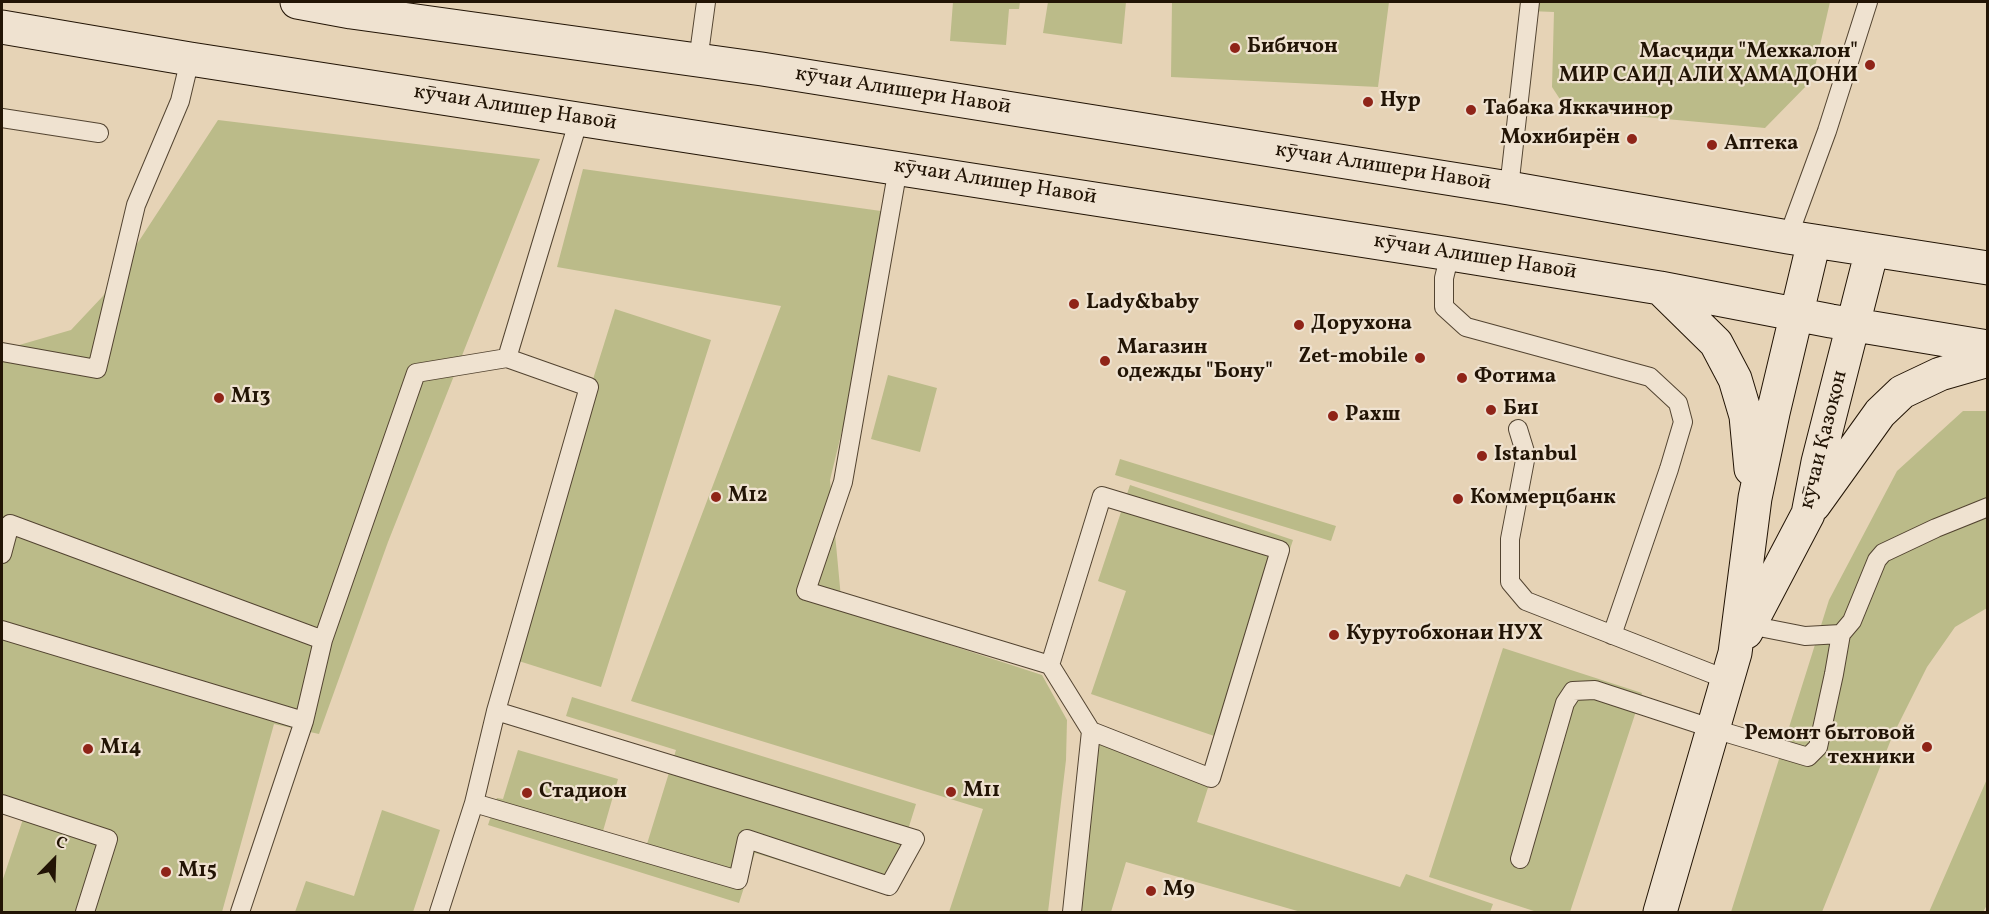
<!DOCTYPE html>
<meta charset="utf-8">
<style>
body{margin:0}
#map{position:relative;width:1989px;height:914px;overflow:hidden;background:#e6d3b6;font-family:Vollkorn,serif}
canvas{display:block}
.frame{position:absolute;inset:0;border:3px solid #221405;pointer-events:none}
.north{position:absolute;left:24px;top:830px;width:60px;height:60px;-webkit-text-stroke:4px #efe2d0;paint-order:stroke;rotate:23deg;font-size:16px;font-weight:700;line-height:24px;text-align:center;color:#221405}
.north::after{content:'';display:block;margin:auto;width:21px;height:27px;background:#221405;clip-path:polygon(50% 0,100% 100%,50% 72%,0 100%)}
</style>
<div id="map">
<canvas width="1989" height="914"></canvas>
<div class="frame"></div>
<div class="north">С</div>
</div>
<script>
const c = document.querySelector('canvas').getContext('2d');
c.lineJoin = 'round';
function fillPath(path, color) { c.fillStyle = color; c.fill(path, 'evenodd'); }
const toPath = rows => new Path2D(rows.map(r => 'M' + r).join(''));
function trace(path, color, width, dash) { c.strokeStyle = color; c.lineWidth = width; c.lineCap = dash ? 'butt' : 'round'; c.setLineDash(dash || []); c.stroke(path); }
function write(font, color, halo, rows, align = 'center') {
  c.font = font + ' Vollkorn,serif'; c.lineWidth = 4.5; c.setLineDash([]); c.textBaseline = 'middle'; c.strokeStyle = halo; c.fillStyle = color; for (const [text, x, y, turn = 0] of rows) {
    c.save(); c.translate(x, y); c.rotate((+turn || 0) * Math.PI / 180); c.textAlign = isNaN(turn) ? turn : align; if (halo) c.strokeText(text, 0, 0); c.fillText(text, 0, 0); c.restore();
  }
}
fillPath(toPath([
 [953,2,1020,2,1019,9,1009,9,1006,45,950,41],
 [1048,2,1126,2,1122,44,1043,33],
 [1172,2,1389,2,1378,87,1171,77],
 [1529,2,1830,2,1812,80,1765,128,1567,110,1552,87,1554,12,1529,11],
 [218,120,540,159,388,542,319,734,274,724,222,912,2,912,2,882,28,804,2,795,2,350,71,330,103,296],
 [583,169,895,213,830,480,841,598,910,632,1042,675,1067,720,1066,760,1048,912,949,912,983,809,631,701,781,306,557,267],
 [615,309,711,340,601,687,506,657],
 [888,375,937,388,920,452,871,439],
 [1963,411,1987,411,1987,608,1955,627,1927,667,1892,737,1822,912,1731,912,1829,600,1897,471],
 [1120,459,1336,526,1331,541,1115,475],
 [1130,485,1293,540,1226,740,1091,694,1126,591,1098,581],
 [1503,648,1642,693,1570,912,1537,912,1429,877],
 [572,697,916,804,888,894,755,853,739,903,488,825,497,798,503,799,518,750,618,779,603,831,647,844,676,750,566,716],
 [1097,729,1213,772,1197,822,1400,887,1406,874,1493,904,1490,912,1301,912,1126,862,1111,912,1076,912],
 [1987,779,1987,905,1983,912,1929,912],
 [382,810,440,830,413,912,295,912,306,881,354,896]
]), '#bbbb89');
const lane = toPath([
 [698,61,706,2],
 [2,118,99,133],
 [898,168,843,482,806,591,1050,665,1091,731,1072,912],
 [1509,188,1530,2],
 [1788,237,1827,131,1868,2],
 [1450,254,1444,278,1444,307,1466,327,1650,377,1678,403,1683,422,1669,469,1612,635],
 [2,352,97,369,136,205,180,101,190,59],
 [1518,429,1526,455,1510,539,1510,582,1526,601,1728,680],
 [2,554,10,524,323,640],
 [1749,625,1805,636,1841,634,1852,621,1877,560,1883,553,1936,528,1988,507],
 [2,630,304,721],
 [1050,665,1102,496,1280,550,1211,778,1091,731],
 [474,803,738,880,747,839,889,886,915,839,496,711],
 [2,804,108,839,85,912],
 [1520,859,1565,703,1573,691,1595,690,1714,729,1808,757,1818,747,1834,674,1841,634],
 [240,912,304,721,323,640,416,373,507,358,579,119],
 [439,912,474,803,496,711,589,387,507,358]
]);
const secondary = toPath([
 [297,2,351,12,762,69,1509,188,1788,237,1988,268],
 [2,27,190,59,1450,254,1660,288,1831,321,1988,347],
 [1660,288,1716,343,1735,379,1746,416,1751,469],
 [1814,505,1880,413,1902,392,1940,374,1988,360],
 [1746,632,1808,514,1818,462,1872,250],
 [1660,912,1735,653,1755,498,1773,413,1814,241]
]);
trace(lane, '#534431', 20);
trace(secondary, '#221405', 35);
trace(lane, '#efe2d0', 18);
trace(secondary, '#efe2d0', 33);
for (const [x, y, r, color] of [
 [1235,48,6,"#8f2418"],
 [1870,65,6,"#8f2418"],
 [1368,102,6,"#8f2418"],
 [1471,110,6,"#8f2418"],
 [1632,139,6,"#8f2418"],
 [1712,145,6,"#8f2418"],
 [1074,304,6,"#8f2418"],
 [1299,325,6,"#8f2418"],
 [1420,358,6,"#8f2418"],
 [1105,361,6,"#8f2418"],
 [1462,378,6,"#8f2418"],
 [219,398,6,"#8f2418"],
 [1491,410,6,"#8f2418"],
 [1333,416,6,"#8f2418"],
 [1482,456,6,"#8f2418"],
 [716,497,6,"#8f2418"],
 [1458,499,6,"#8f2418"],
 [1334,635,6,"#8f2418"],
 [1927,747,6,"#8f2418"],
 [88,749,6,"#8f2418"],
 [951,792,6,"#8f2418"],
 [527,793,6,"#8f2418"],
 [166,872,6,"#8f2418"],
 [1151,891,6,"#8f2418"]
]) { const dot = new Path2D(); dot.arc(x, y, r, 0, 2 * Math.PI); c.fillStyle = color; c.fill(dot); trace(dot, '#efe2d0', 2); }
write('bold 21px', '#221405', '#efe2d0', [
 ["Бибичон",1247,48],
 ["Масҷиди \"Мехкалон\"",1858,53,"right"],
 ["МИР САИД АЛИ ҲАМАДОНИ",1858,77,"right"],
 ["Нур",1380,102],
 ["Табака Яккачинор",1483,110],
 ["Мохибирён",1620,139,"right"],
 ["Аптека",1724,145],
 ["Lady&baby",1086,304],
 ["Дорухона",1311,325],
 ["Магазин",1117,349],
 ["одежды \"Бону\"",1117,373],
 ["Zet-mobile",1408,358,"right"],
 ["Фотима",1474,378],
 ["М13",231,398],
 ["Би1",1503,410],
 ["Рахш",1345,416],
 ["Istanbul",1494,456],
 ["М12",728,497],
 ["Коммерцбанк",1470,499],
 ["Курутобхонаи НУХ",1346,635],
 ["Ремонт бытовой",1915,735,"right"],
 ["техники",1915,759,"right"],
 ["М14",100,749],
 ["М11",963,792],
 ["Стадион",539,793],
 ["М15",178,872],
 ["М9",1163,891]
], 'left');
write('21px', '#221405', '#efe2d0', [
 ["кӯчаи Алишери Навоӣ",903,92,9],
 ["кӯчаи Алишер Навоӣ",515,109,9],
 ["кӯчаи Алишери Навоӣ",1383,168,9],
 ["кӯчаи Алишер Навоӣ",995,183,9],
 ["кӯчаи Алишер Навоӣ",1475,258,9],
 ["кӯчаи Қазоқон",1825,440,-76]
]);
</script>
